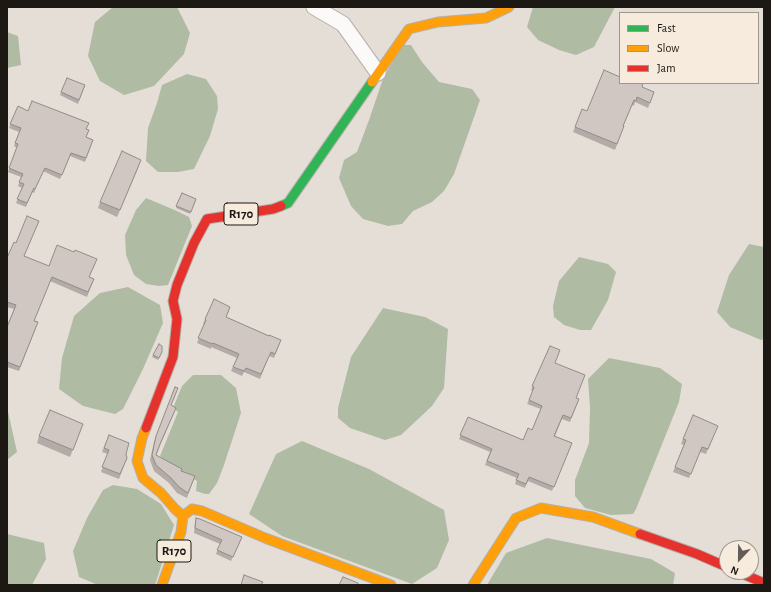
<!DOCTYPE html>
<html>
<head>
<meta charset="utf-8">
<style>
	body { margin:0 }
	#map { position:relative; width:771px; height:592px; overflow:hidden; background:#e4ded7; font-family:"Alegreya Sans",sans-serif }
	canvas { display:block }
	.frame { position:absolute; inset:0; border:8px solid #1c1813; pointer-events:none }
	.legend { position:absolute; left:619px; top:12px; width:140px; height:72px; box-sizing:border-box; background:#f7ebde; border:1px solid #9f978d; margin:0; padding:5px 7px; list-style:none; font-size:12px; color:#1c1813 }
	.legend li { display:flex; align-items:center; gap:8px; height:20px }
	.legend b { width:20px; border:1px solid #9f978d }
	.north { position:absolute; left:719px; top:540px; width:40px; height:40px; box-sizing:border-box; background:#f7ebde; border:1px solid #9f978d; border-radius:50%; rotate:202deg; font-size:11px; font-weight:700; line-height:16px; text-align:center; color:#1c1813 }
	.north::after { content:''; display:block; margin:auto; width:14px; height:18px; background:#625d58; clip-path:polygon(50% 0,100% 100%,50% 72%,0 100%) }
</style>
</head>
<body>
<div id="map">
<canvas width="771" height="592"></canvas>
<div class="frame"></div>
<ul class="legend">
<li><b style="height:5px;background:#30b455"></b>Fast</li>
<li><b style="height:5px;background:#ff9f0a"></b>Slow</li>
<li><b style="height:5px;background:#e5322d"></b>Jam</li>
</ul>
<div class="north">N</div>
</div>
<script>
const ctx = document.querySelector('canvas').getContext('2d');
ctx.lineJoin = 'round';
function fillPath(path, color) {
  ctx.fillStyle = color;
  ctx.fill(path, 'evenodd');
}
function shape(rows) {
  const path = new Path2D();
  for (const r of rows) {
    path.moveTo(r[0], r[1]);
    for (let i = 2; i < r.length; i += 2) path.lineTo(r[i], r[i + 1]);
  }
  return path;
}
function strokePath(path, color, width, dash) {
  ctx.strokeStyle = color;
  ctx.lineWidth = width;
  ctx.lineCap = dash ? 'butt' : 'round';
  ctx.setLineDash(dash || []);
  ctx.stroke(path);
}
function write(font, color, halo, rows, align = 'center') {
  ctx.font = font + ' "Alegreya Sans",sans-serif';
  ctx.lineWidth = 4;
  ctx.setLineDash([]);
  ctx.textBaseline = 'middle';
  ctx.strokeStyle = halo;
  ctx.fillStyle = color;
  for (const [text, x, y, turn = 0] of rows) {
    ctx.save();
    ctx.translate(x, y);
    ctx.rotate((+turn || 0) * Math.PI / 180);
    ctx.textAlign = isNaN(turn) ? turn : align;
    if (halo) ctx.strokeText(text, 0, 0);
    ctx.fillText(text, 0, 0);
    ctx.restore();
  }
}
fillPath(shape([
	[113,7,177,7,190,33,184,54,154,86,124,95,100,81,88,56,95,22],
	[533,7,615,7,594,47,576,55,559,50,538,40,527,27],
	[7,32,18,36,21,65,7,68],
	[403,45,411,45,422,62,439,82,472,89,480,100,454,174,444,191,432,202,413,211,402,224,388,226,363,219,351,206,339,178,344,160,357,152,369,120,384,76],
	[187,74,206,79,217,96,218,109,210,136,194,169,178,172,158,172,146,161,148,128,157,103,162,85],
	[146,198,177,211,189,217,192,226,168,285,159,286,146,284,134,275,126,255,125,235,136,210],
	[749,244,764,247,764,339,761,340,730,327,717,312,729,275],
	[579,257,608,264,616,272,608,300,591,330,580,330,564,325,554,317,553,306,559,281],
	[128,287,160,305,163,323,143,369,123,409,115,414,83,406,59,389,62,358,74,316,100,293],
	[383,308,425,317,448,329,444,388,432,406,401,435,385,440,350,428,338,418,338,408,351,357],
	[609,358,660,368,682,384,679,402,636,509,633,514,611,515,585,508,575,496,575,480,589,443,590,407,588,379],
	[193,375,221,375,236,388,241,413,224,465,217,483,209,494,205,494,196,491,197,481,164,461,160,456,178,412,173,408,182,386],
	[7,407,17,452,7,460],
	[302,441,369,469,444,510,449,540,437,568,412,584,282,536,249,514,276,454],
	[113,485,137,489,161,504,174,525,155,585,98,585,79,577,73,551,87,518,103,490],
	[7,534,44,543,46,559,32,585,7,585],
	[547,538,651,559,675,573,673,585,487,585,506,553]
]), '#b0bba4');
const street = shape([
	[314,7,343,24,378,73]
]);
const fast = shape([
	[281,206,288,203,372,82]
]);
const slow = shape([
	[372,82,409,29,438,22,486,18,509,7],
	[146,428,142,438,137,461,143,478,161,493,175,509,183,516,181,532,162,585],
	[183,516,192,509,202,511,265,538,391,585],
	[473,585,516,518,541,508,593,517,640,534]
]);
const jam = shape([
	[146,428,173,357,177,319,173,301,177,285,194,243,207,219,273,209,281,206],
	[640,534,697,554,727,567],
	[738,572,764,583]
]);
strokePath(street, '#b5b0ab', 17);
strokePath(fast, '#b5b0ab', 11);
strokePath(slow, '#b5b0ab', 11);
strokePath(jam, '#b5b0ab', 11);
strokePath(street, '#fbfaf9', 15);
strokePath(fast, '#30b455', 9);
strokePath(slow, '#ff9f0a', 9);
strokePath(jam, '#e5322d', 9);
fillPath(shape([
	[85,85,78,104,60,95,61,92],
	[642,87,654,92,648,108,635,102,634,106,632,105,623,126,624,126,615,150,573,132,575,127,587,111],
	[18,106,28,111,87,129,86,137,93,140,85,162,70,156,60,179,43,171,34,193,32,192,26,207,16,203,22,188,18,186,21,177,8,172,17,148,14,146,19,132,9,128],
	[139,166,117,217,98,208,100,202],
	[182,193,196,199,190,214,176,208],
	[24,256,49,266,94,279,87,297,50,281,34,321,38,322,19,371,7,367,7,327,14,309,7,307,7,258],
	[229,311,226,317,269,336,281,340,274,358,269,356,260,379,244,372,242,376,231,371,237,358,211,347,211,349,197,343,205,324,203,324,205,319],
	[550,346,555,363,576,398,579,399,570,422,562,419,555,436,572,443,552,491,528,481,525,488,515,484,517,478,485,465,490,452,459,439,468,417,523,440,532,430,541,409,527,404,533,391,531,390],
	[162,352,158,360,152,357,153,355],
	[175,387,178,388,171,405,174,413,156,455,181,471,195,476,187,498,177,493,169,483,154,471,150,460,154,442],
	[83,424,70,457,37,443,39,436],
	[716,430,706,454,700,452,689,478,673,472,684,445,681,444,683,439],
	[109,435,126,454,127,458,119,479,101,472,108,454,102,452],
	[196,518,242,537,231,561,216,554,220,544,194,533,195,523]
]), '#b3aba7');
const building = shape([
	[604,70,620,77,620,83,643,83,642,87,654,92,650,103,637,97,636,101,634,100,623,126,624,126,617,144,575,127,582,109,587,111,604,70],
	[67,78,85,85,79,100,61,92,67,78],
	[32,101,89,123,86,129,89,130,86,137,93,140,86,158,71,153,62,175,45,168,35,189,34,188,27,203,17,199,24,184,19,182,23,174,9,168,18,144,15,143,21,128,10,124,18,106,28,111,32,101],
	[122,151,141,160,120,210,100,202,122,151],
	[182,193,196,199,191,212,176,206,182,193],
	[27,216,39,221,24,256,49,266,57,245,74,252,75,250,97,259,89,277,94,279,88,292,52,277,34,321,38,322,20,367,7,362,7,327,16,305,7,302,7,258,14,242,16,243,27,216],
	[214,299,230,307,226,317,269,336,269,335,281,340,275,354,271,352,261,374,246,368,244,371,233,367,239,354,213,343,212,344,198,338,206,320,205,319,214,299],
	[159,344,162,346,162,352,159,358,153,355,159,344],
	[550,346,560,350,555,363,585,375,576,398,579,399,571,418,563,415,554,436,572,443,554,487,529,477,526,484,516,480,519,474,487,461,492,449,460,435,468,417,523,440,528,428,532,430,542,406,529,400,534,387,532,386,550,346],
	[175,387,178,388,171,405,176,408,160,444,156,455,182,469,181,471,195,476,188,493,179,487,171,478,156,465,152,455,156,436,175,387],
	[50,410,83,424,73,450,39,436,50,410],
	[693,415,718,426,708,449,702,447,691,474,675,467,686,440,683,439,693,415],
	[109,435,129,443,126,454,127,458,120,474,102,467,109,450,104,448,109,435],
	[196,518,200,519,242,537,233,557,217,550,222,540,195,528,196,518],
	[244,575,263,582,261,585,241,585,244,575],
	[343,577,358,583,358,585,339,585,343,577]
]);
fillPath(building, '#d0c7c2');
strokePath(building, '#928b88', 1);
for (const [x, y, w] of [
	[241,214,34],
	[174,551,34]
]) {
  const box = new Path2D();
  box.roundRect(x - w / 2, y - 11, w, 22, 3);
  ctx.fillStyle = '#f7ebde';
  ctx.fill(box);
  strokePath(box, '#1c1813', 1);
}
write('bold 13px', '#1c1813', null, [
	["R170",241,214],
	["R170",174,551]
]);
</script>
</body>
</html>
